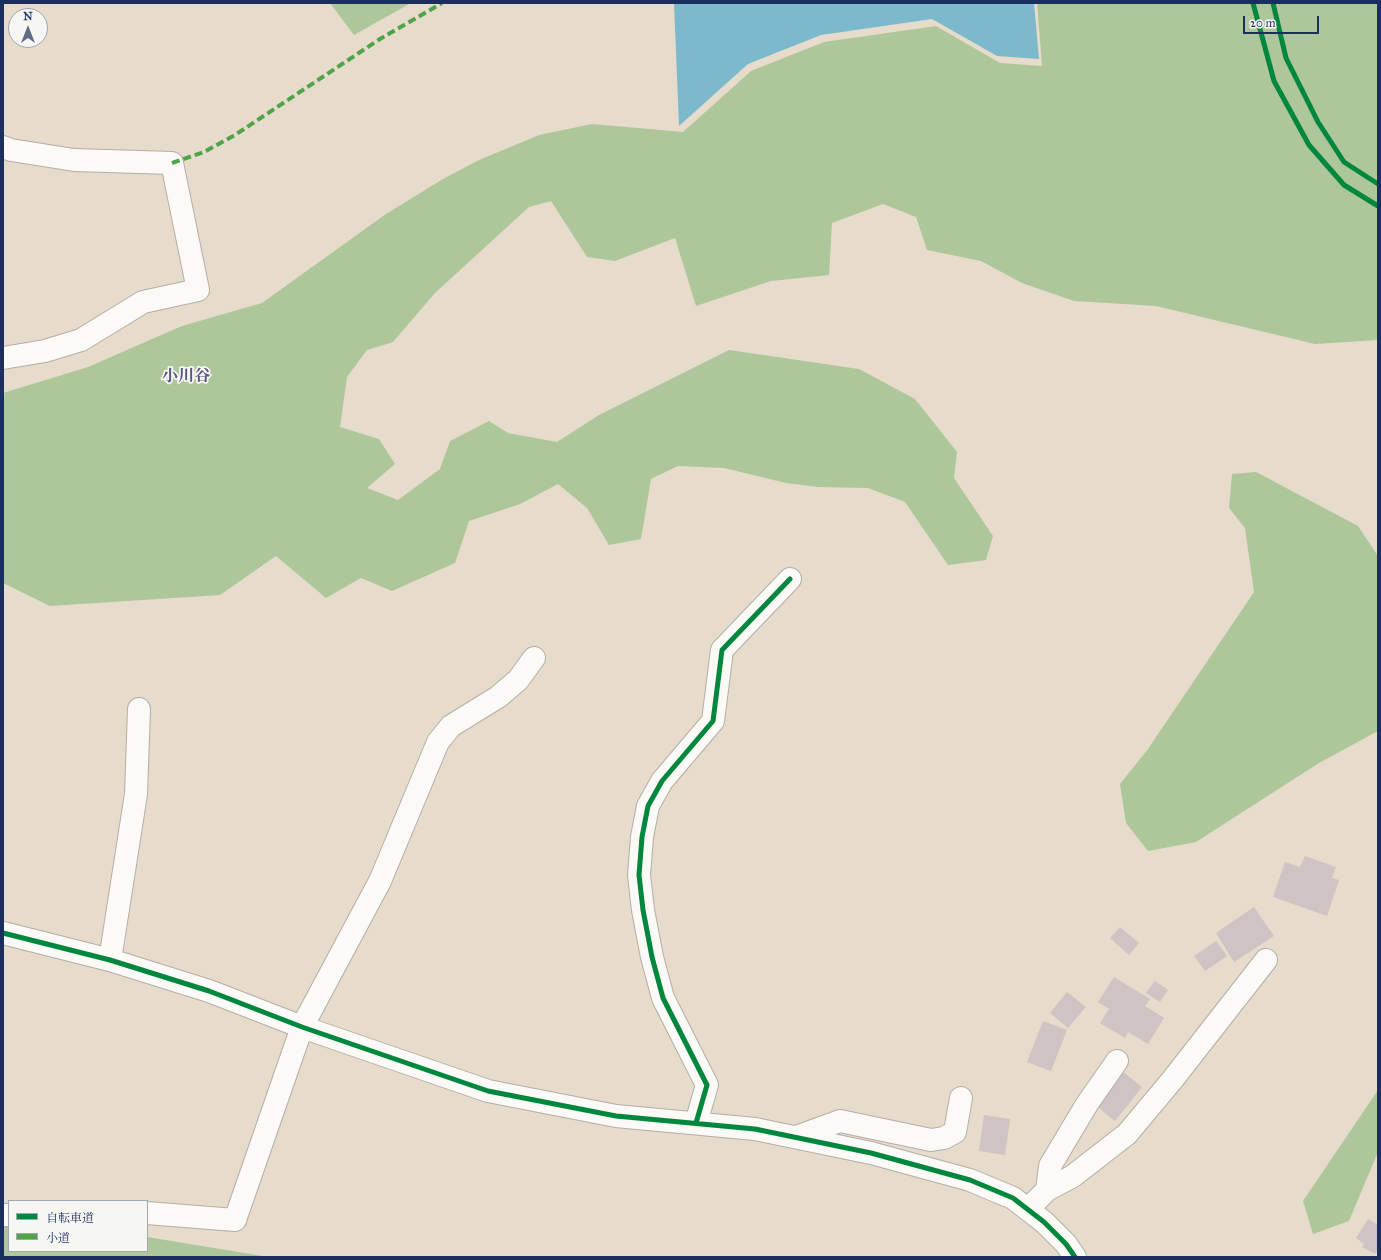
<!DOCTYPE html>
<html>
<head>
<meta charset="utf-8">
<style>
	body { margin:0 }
	#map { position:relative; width:1381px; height:1260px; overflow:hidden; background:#e7dbcb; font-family:"IM FELL Great Primer","Noto Serif JP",serif }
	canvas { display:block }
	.frame { position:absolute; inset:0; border:4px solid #1b2f5e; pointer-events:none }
	.legend { position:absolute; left:8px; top:1200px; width:140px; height:52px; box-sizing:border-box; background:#f6f6f2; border:1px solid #9ea6b7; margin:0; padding:5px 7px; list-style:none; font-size:12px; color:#1b2f5e }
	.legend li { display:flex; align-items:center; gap:8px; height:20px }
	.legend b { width:20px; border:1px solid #9ea6b7 }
	.north { position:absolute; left:8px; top:8px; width:40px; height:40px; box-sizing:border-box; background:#f6f6f2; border:1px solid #9ea6b7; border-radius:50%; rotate:0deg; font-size:11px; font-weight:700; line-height:16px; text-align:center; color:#1b2f5e }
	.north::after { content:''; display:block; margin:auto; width:14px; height:18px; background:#626b84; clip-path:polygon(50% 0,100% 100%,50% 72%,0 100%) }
	.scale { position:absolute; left:1243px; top:16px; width:76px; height:18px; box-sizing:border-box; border:2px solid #1b2f5e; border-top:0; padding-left:5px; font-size:12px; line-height:14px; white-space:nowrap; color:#1b2f5e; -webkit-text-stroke:3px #f6f6f2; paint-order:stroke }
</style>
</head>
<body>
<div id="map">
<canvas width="1381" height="1260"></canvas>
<div class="frame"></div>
<ul class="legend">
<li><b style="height:5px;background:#00873e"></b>自転車道</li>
<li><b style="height:5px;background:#4fa44a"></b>小道</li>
</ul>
<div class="north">N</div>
<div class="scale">20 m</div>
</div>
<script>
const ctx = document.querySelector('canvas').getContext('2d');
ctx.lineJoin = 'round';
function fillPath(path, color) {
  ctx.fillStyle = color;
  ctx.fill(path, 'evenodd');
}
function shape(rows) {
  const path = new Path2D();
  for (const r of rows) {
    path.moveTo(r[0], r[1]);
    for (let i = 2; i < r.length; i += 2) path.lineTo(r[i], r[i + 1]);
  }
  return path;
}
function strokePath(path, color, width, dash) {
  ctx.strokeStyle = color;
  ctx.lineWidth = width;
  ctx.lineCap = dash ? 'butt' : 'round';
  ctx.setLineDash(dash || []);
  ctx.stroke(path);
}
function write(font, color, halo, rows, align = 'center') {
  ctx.font = font + ' "IM FELL Great Primer","Noto Serif JP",serif';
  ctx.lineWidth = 3.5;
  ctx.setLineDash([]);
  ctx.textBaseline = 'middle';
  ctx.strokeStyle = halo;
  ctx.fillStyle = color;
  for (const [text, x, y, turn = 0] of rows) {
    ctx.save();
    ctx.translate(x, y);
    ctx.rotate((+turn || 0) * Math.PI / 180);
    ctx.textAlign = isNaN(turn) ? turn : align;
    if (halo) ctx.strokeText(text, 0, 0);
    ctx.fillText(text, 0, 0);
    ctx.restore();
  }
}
fillPath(shape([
	[330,3,411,3,354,35],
	[1037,3,1378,3,1378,340,1315,344,1156,306,1074,301,1022,283,981,261,927,250,916,217,883,204,832,223,829,275,771,281,696,306,675,238,615,261,587,257,551,201,529,207,435,293,393,342,367,350,347,377,340,427,379,439,395,464,367,488,398,500,440,469,450,441,489,421,508,433,557,442,599,415,729,350,859,369,915,399,957,452,954,478,993,536,986,560,948,565,905,502,868,488,818,487,786,483,724,468,678,466,651,479,641,539,609,545,587,508,558,484,520,504,469,521,455,563,392,591,361,578,326,598,276,556,220,595,50,606,3,583,3,393,88,367,182,326,262,303,386,214,443,179,479,160,539,135,592,124,683,132,751,71,824,42,936,26,1000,63,1042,66],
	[1256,472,1358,526,1378,556,1378,731,1319,763,1196,842,1148,851,1126,823,1120,784,1148,749,1254,592,1245,528,1229,508,1232,474],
	[1378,1090,1378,1152,1349,1221,1313,1234,1303,1201],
	[9,1226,9,1251,147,1251,147,1237,269,1257,3,1257,3,1227]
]), '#adc79b');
fillPath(shape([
	[674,3,1034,3,1039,59,997,56,932,19,821,35,748,64,679,126]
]), '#7cb9cc');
fillPath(shape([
	[1305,856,1336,867,1332,878,1339,880,1327,916,1273,897,1285,862,1300,867],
	[1254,907,1274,936,1234,962,1216,933],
	[1120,927,1139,943,1129,955,1110,938],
	[1216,941,1227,956,1205,971,1194,956],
	[1114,977,1150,999,1145,1006,1164,1018,1148,1044,1128,1032,1125,1038,1100,1023,1109,1009,1098,1002],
	[1155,981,1168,990,1160,1002,1146,993],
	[1067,992,1086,1007,1068,1028,1050,1013],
	[1043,1021,1067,1030,1051,1071,1027,1062],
	[1122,1071,1142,1087,1115,1121,1095,1105],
	[984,1115,1010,1119,1005,1155,979,1151],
	[1368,1219,1378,1225,1378,1249,1375,1254,1362,1247,1364,1244,1356,1238]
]), '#cfc3c3');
const minor = shape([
	[3,147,11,150,74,160,172,163,198,290,143,302,81,340,45,351,3,358],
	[3,933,110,960,209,991,302,1027,488,1091,616,1116,755,1129,871,1153,970,1180,1013,1198,1044,1222,1066,1244,1075,1257],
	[110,960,136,794,139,709],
	[696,1123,707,1085,663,998,652,957,643,910,639,875,642,837,648,806,662,781,713,721,722,650,790,579],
	[796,1137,840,1121,931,1140,944,1138,955,1132,961,1098],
	[1047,1190,1050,1166,1087,1104,1117,1061],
	[1028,1209,1047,1190,1073,1176,1127,1134,1173,1079,1266,960],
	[147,1213,235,1220,302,1027,380,881,438,742,451,726,498,697,518,680,534,658],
	[3,1215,9,1215]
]);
strokePath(minor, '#b3aea8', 24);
strokePath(minor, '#fbfaf7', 22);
strokePath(shape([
	[172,163,204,152,235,135,380,39,442,3]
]), '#4fa44a', 4, [8, 4]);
strokePath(shape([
	[1253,3,1274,81,1309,145,1344,185,1378,206],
	[1273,3,1286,58,1318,122,1344,162,1378,184],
	[3,933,110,960,209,991,302,1027,488,1091,616,1116,755,1129,871,1153,970,1180,1013,1198,1044,1222,1066,1244,1075,1257],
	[696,1123,707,1085,663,998,652,957,643,910,639,875,642,837,648,806,662,781,713,721,722,650,790,579]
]), '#00873e', 5);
write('bold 16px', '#565883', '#f6f6f2', [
	["小川谷",186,377]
]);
</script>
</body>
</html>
